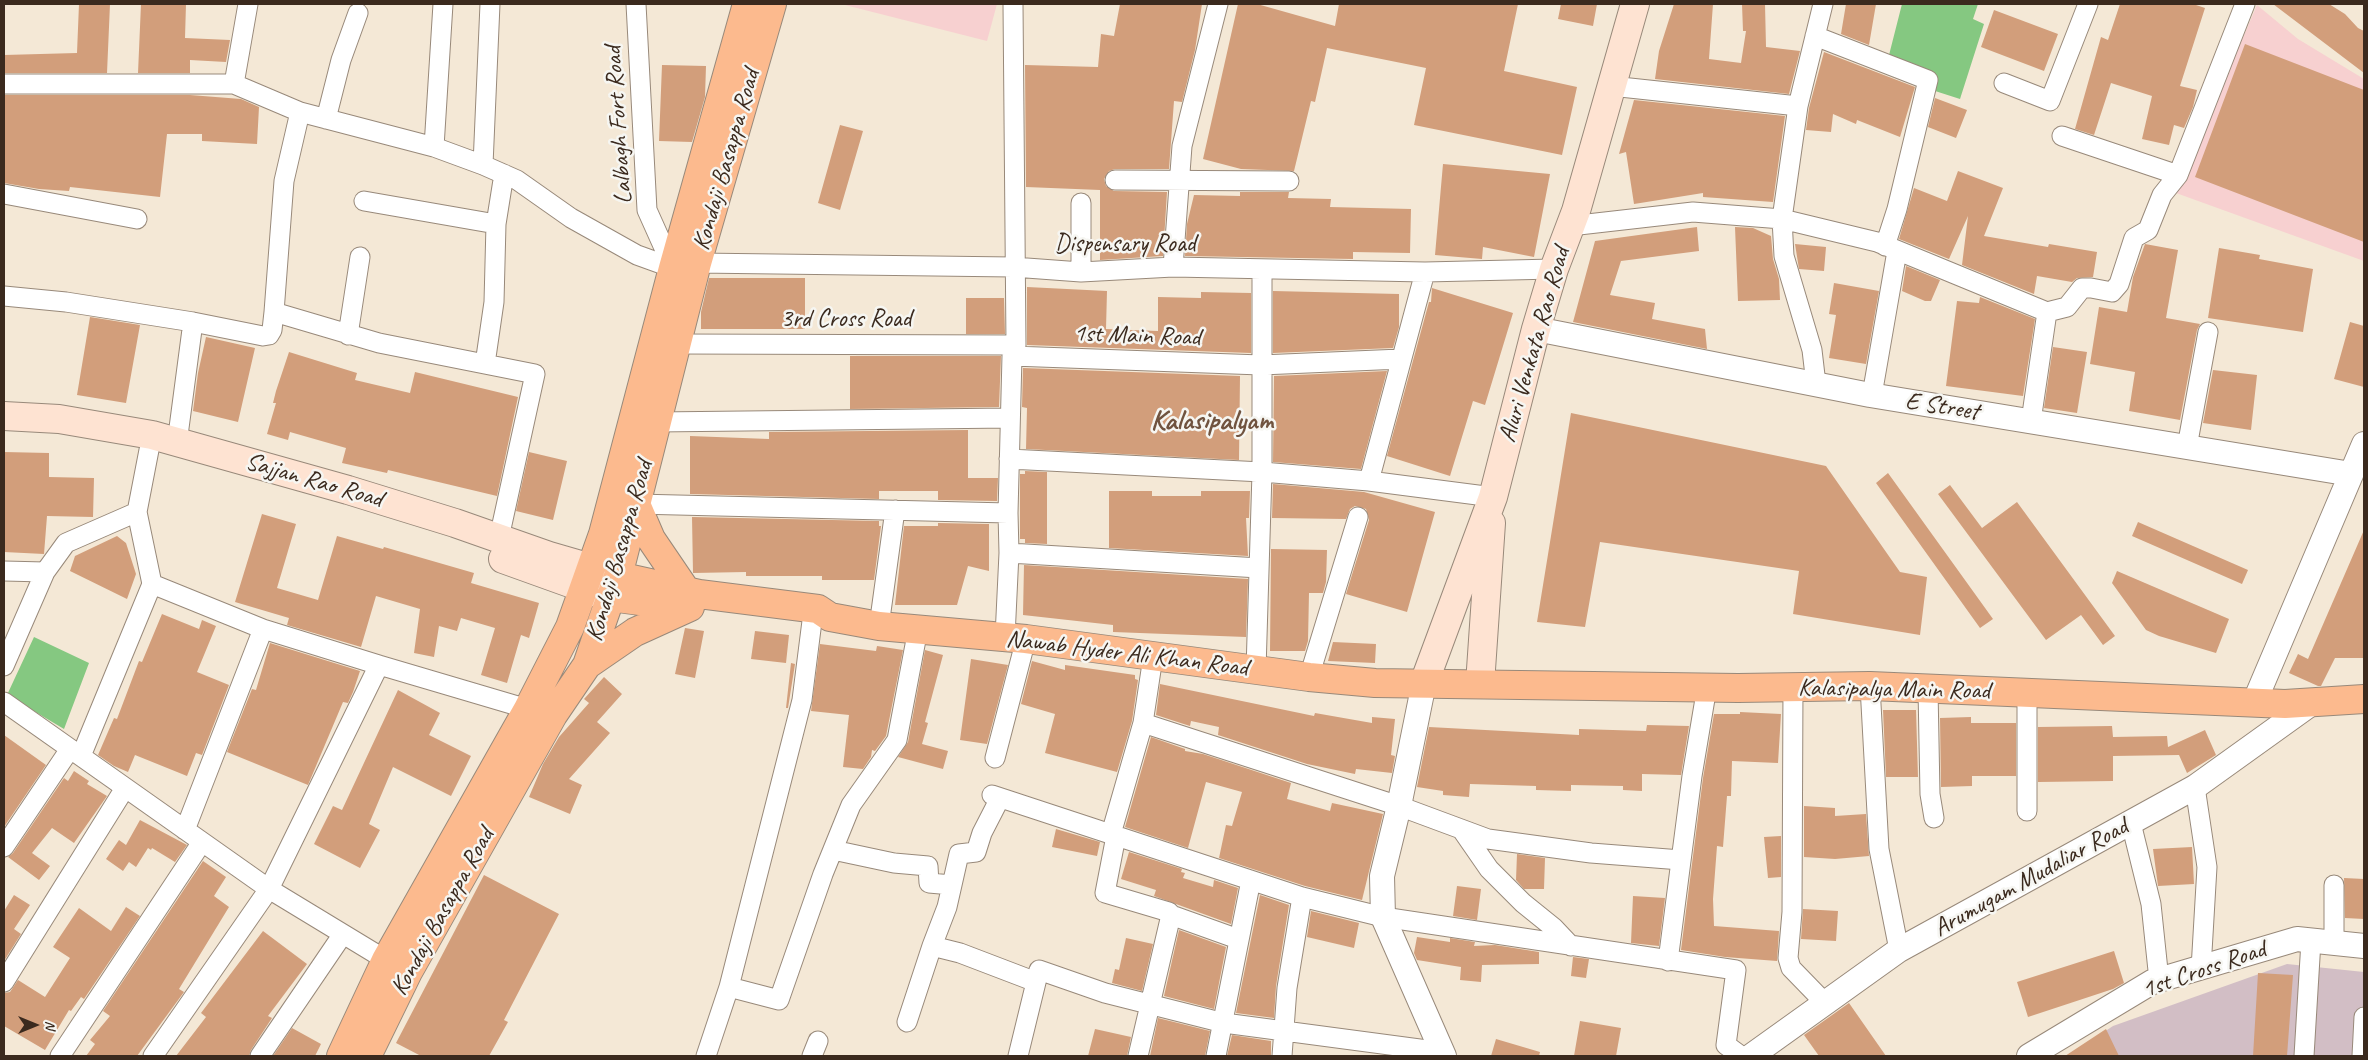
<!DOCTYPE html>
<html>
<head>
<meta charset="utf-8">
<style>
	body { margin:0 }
	#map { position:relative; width:2368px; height:1060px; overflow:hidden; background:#f4e8d6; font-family:Caveat,sans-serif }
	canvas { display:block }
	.frame { position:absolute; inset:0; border:5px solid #3b2a1e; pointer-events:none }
	.north { position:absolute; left:10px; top:1000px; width:50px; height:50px; -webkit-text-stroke:4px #f6f6f2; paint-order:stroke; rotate:90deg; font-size:14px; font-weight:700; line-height:20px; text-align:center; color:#3b2a1e }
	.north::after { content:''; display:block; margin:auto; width:18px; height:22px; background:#3b2a1e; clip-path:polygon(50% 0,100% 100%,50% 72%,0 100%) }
</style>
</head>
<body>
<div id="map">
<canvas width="2368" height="1060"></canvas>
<div class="frame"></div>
<div class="north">N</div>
</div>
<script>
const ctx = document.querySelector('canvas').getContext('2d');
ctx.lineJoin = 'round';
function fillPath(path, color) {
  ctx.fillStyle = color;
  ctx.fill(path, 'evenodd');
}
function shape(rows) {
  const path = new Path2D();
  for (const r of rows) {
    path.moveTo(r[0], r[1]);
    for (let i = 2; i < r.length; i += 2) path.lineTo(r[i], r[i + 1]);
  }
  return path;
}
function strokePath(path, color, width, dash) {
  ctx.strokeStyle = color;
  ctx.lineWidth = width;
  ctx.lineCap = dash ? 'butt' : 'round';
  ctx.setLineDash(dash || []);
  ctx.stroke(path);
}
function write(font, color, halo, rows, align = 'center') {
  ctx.font = font + ' Caveat,sans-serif';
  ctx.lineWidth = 5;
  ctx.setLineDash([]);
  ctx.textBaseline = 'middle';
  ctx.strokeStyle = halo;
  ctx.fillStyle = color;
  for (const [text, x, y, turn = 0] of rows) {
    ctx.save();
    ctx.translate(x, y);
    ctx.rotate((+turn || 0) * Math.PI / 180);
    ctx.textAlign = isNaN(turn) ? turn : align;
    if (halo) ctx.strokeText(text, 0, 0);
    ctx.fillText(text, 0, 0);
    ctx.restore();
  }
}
fillPath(shape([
	[841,4,997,4,987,41],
	[2257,5,2298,39,2364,79,2364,261,2176,193]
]), '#f7d0d0');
fillPath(shape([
	[2287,964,2364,972,2364,1056,2068,1056,2113,1026]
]), '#d2bec5');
fillPath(shape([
	[1902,4,1978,4,1973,19,1984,24,1960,99,1932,90,1888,59],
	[34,637,89,663,64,729,7,695]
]), '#85c881');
fillPath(shape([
	[79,4,110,4,107,73,4,73,4,55,77,53],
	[141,4,186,4,185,38,230,40,226,62,190,60,190,73,138,73],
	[1120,4,1202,4,1195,50,1182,102,1174,101,1169,169,1115,169,1109,171,1104,179,1106,186,1114,191,1167,192,1163,256,1100,260,1100,190,1026,187,1025,65,1098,67,1101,34,1114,36],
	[1238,4,1257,4,1335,26,1339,4,1518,4,1504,71,1577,87,1562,155,1414,125,1426,68,1327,48,1315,102,1311,101,1294,171,1241,169,1203,159],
	[1561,4,1597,4,1593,26,1558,19],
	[1674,4,1713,4,1709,59,1741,63,1746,31,1743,31,1742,4,1765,4,1766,47,1800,51,1789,94,1655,79,1659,51],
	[1846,4,1876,4,1869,45,1841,34],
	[2120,4,2193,4,2205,8,2180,86,2197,90,2193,107,2184,128,2174,125,2169,145,2142,139,2152,96,2111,83,2094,135,2075,129,2101,37,2108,40],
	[2273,4,2329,4,2345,14,2358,28,2364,31,2364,73],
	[1994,10,2058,34,2044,71,1981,47],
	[2245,44,2364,90,2364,242,2195,177],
	[1824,52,1915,87,1900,137,1857,120,1856,124,1833,114,1831,132,1806,130,1809,108],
	[662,65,706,66,705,97,692,142,659,141],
	[4,95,190,95,241,99,259,107,257,144,202,141,202,134,167,134,160,197,70,187,69,191,39,189,4,183],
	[1935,98,1967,110,1956,138,1928,127],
	[1634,100,1785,116,1773,202,1703,197,1703,193,1634,204,1626,152,1619,154],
	[840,125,863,131,840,210,818,203],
	[1443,164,1550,174,1534,257,1483,247,1482,259,1435,255],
	[1958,171,2003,188,1984,236,2048,247,2049,244,2097,252,2093,277,2077,278,2072,282,2037,276,2034,294,1962,265,1968,216,1949,259,1899,239,1914,188,1947,201],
	[1240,192,1289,192,1288,198,1331,199,1330,207,1411,209,1410,253,1353,252,1353,259,1185,256,1187,224,1194,195,1240,196],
	[1697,227,1699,251,1621,261,1610,295,1655,303,1652,319,1705,329,1707,349,1573,322,1595,241],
	[1735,227,1753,228,1771,236,1773,259,1779,279,1780,300,1738,301],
	[1795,244,1826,247,1824,271,1799,269],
	[2145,244,2178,250,2166,318,2200,324,2197,330,2180,420,2129,411,2135,372,2090,364,2099,307,2127,312,2133,277],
	[2219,248,2260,255,2259,259,2313,269,2303,332,2208,318],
	[1906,266,1940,280,1931,301,1925,301,1902,291],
	[709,278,805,278,805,329,701,329,701,312],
	[1834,283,1879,291,1866,364,1829,358,1836,315,1829,314],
	[1027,287,1107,291,1106,329,1158,331,1158,297,1201,298,1201,292,1251,293,1251,353,1027,345],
	[1432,288,1513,313,1485,405,1473,401,1450,476,1387,456,1429,302,1431,302],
	[1273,291,1399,294,1399,327,1393,348,1273,353],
	[1980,297,2035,319,2023,396,1946,386,1957,301,1979,303],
	[966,298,1004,298,1005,334,966,334],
	[90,317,140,325,126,403,77,395],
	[2350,322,2364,326,2364,387,2334,379],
	[206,337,255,348,238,422,193,411,198,373],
	[2053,347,2087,352,2077,413,2044,408],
	[289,352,357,373,355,380,410,393,415,372,518,397,497,496,388,470,387,473,342,463,346,448,290,432,288,440,267,434,276,403,273,403,276,391],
	[850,356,1001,356,999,407,850,409],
	[1023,368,1240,376,1239,460,1026,449,1027,408,1022,407],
	[2213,370,2257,375,2251,430,2203,423],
	[1387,371,1361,469,1273,462,1274,376],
	[1571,413,1826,466,1900,572,1927,577,1920,635,1793,614,1799,571,1600,542,1585,627,1537,622],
	[968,430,968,478,998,478,997,501,938,500,938,491,879,491,879,499,690,494,690,436,769,439,769,432],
	[4,452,49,453,49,477,94,478,93,517,47,516,44,554,4,552],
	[529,452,567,461,553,520,516,511],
	[1025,471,1047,472,1047,544,1025,543,1025,539,1020,539,1020,474,1025,474],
	[1888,473,1993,619,1980,628,1876,483],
	[1273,484,1364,492,1435,512,1407,612,1346,594,1369,520,1366,509,1355,506,1350,509,1346,519,1272,518],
	[1950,485,1982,528,2017,502,2115,636,2103,645,2081,615,2046,640,1938,494],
	[1109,491,1152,491,1152,496,1201,496,1201,491,1250,491,1249,518,1246,518,1248,556,1109,548],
	[262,514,296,524,277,588,318,600,337,536,383,549,384,547,474,573,471,583,539,603,529,638,521,635,507,683,481,675,495,628,461,618,457,631,439,626,434,657,414,653,420,609,376,596,361,647,287,625,289,618,235,602],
	[692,517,879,521,879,526,881,526,874,580,822,580,822,576,746,576,746,572,693,573],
	[2138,522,2248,570,2242,584,2132,536],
	[938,523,989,524,989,571,968,566,957,605,895,605,904,526,938,526],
	[2364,530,2364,658,2335,658,2321,686,2318,686,2289,673,2298,654,2308,659],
	[117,536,126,543,136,574,127,599,70,571,75,556],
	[1271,549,1327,550,1326,582,1323,593,1309,593,1308,641,1305,651,1270,651],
	[1024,565,1248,579,1246,637,1113,632,1113,625,1023,615],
	[2117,571,2229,619,2216,653,2159,636,2146,630,2112,583],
	[162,614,199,629,202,620,216,626,197,672,229,685,202,755,196,753,187,776,135,755,128,772,114,766,98,755,114,718,117,719,139,661,142,662],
	[685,628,704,631,695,678,675,674],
	[755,631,789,635,786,663,751,659],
	[1333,642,1376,644,1375,663,1328,661],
	[270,643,360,671,353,692,348,703,343,702,308,785,227,752,252,689,256,690],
	[820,644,876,651,877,646,903,650,886,736,875,751,872,750,871,757,863,769,843,767,849,715,811,711],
	[925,650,943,655,925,722,928,723,922,744,948,751,943,769,898,757,908,742],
	[971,659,1008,665,987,744,960,740],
	[1032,661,1065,670,1065,665,1135,675,1135,679,1138,680,1132,721,1117,772,1045,753,1055,714,1021,704],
	[791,663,795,664,788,708,786,708],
	[604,677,622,694,597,722,610,733,569,779,582,785,570,814,529,797,543,764,559,737,589,703,584,699],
	[1160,684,1314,716,1315,713,1372,723,1372,717,1395,719,1391,755,1395,756,1392,773,1356,769,1355,774,1307,764,1218,735,1219,727,1191,721,1190,726,1156,715],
	[398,690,440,713,429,735,471,756,451,796,393,767,369,824,380,830,360,868,314,844,333,806,342,810],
	[1883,710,1916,710,1918,777,1886,777],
	[1740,712,1781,714,1778,763,1732,761,1731,796,1727,796,1723,847,1717,846,1713,899,1714,926,1779,931,1777,961,1725,957,1681,950,1703,778,1714,714,1740,714],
	[1971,717,1971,723,2016,723,2016,776,1972,776,1972,786,1941,787,1940,718],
	[1647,725,1689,726,1681,775,1642,774,1642,791,1623,790,1623,786,1571,785,1571,791,1536,790,1536,786,1470,784,1469,797,1443,795,1443,791,1417,787,1429,727,1579,735,1579,729,1646,731],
	[2112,726,2113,737,2167,736,2168,747,2205,730,2216,755,2187,773,2179,755,2113,756,2113,781,2038,782,2038,727],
	[4,735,46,765,4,827],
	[1151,737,1185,749,1185,751,1203,754,1291,783,1287,799,1330,811,1332,803,1383,814,1362,900,1305,886,1219,858,1226,825,1232,826,1242,792,1206,782,1188,848,1125,827],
	[74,771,89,781,87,784,107,796,74,843,52,828,32,853,50,866,39,880,8,857,13,853,64,778,68,781],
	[1804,806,1835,808,1835,816,1866,814,1869,856,1835,859,1804,857],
	[140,820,187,845,175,862,152,848,151,850,148,848,136,867,129,862,123,871,106,859,119,840,126,845],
	[1056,829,1100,842,1097,856,1052,847],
	[1781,836,1781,877,1768,878,1764,837],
	[2192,847,2194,884,2158,886,2153,849],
	[1129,852,1182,869,1181,872,1185,873,1183,878,1213,887,1214,880,1238,888,1231,924,1154,896,1156,890,1121,879],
	[1517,854,1545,858,1544,889,1524,889,1516,880],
	[203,861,226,877,214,896,229,907,179,989,184,992,137,1056,86,1056,95,1044,90,1040,110,1016,103,1011],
	[484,875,559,914,504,1020,508,1022,489,1056,421,1056,396,1043],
	[2344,878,2364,879,2364,919,2345,918],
	[1457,886,1481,889,1477,920,1453,916],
	[14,895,30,905,14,929,21,934,4,961,4,911],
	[1260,895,1289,905,1276,986,1274,1018,1236,1013],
	[1633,896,1665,898,1659,946,1631,943],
	[126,907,140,916,84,999,81,997,71,1011,69,1010,45,1050,4,1026,4,993,10,992,18,980,45,997,70,958,53,947,79,908,111,931],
	[1803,909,1838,911,1836,941,1801,939],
	[1311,911,1359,923,1354,948,1307,937],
	[1179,930,1226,947,1214,1009,1164,996],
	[263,931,307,964,268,1016,272,1018,251,1050,249,1056,176,1056,206,1017,201,1013],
	[1417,937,1450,942,1450,938,1475,942,1474,946,1495,945,1539,952,1539,964,1482,965,1481,982,1460,980,1461,967,1417,960,1414,953],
	[1126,938,1153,944,1142,991,1112,983,1115,969,1119,970],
	[2114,951,2124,983,2113,989,2028,1017,2017,982],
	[1573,957,1589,959,1586,978,1571,976],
	[2258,973,2293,975,2287,1056,2253,1056],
	[1849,1003,1886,1056,1819,1056,1804,1035],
	[1158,1018,1210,1031,1205,1056,1150,1056],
	[1580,1021,1621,1028,1616,1056,1574,1056],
	[292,1028,321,1044,315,1056,273,1056],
	[1095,1029,1131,1037,1127,1056,1088,1056],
	[2106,1029,2119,1056,2065,1056],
	[1232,1035,1271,1041,1271,1056,1227,1056],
	[1496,1039,1540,1052,1539,1056,1491,1056]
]), '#d29e7b');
const minor = shape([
	[636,4,647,210,673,268],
	[1815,36,1928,80,1897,209,1885,246],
	[2004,83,2050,101,2088,4],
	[4,84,234,84,248,4],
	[234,84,300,112,434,147,483,165,517,180,571,218,637,255,673,268,697,263,1013,267,1081,272,1173,267,1425,272,1554,269],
	[1611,86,1798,106],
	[326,119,341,60,358,13],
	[2062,136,2178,175],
	[434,147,443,4],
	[483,165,490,4],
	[1115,180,1289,181],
	[4,194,137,219],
	[364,201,496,224],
	[1081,203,1081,272],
	[1570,226,1693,212,1782,219,1798,106,1823,4],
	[1173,267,1182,146,1218,4],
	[4,296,66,302,193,322,263,336,269,335,272,330,274,312,284,181,300,112],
	[274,312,379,343,535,374,499,538],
	[2047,312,2067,307,2082,288,2091,288,2112,292,2119,284,2134,238,2148,230,2162,195,2178,175,2245,4],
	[348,335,360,257],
	[677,344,1016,345],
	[1012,356,1261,365,1401,359],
	[485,364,494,302,496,224,504,174],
	[1816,384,1812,350,1784,256,1782,219,1877,242,2047,312,2031,421],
	[1872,395,1897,251],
	[656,422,1010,418],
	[177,443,193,322],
	[2187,447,2208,332],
	[1009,459,1262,472,1369,481,1493,497],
	[1369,481,1425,272],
	[636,504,1008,513],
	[1009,553,1259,568],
	[4,571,45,572],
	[152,584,263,629,379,665,269,889,153,1056],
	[879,626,895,510],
	[1005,637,1009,553,1008,513,1012,356,1016,345,1013,4],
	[379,665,528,709],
	[4,666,45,572,66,543,137,512],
	[1256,670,1262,472,1262,270],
	[1309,677,1358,517],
	[1870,686,1879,849,1899,950],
	[1793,687,1792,912,1788,958,1791,968,1825,1003],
	[1928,689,1930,794,1934,818],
	[2027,693,2027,811],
	[4,702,269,889,386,960],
	[1143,723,1399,806,1488,839,1591,853,1681,860],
	[81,756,152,584,137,512,149,450],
	[995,758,1026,639],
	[2195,787,2207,867,2201,969],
	[992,795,1302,897,1383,917,1736,970,1726,1045,1741,1056],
	[1000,798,982,833,976,852,959,854,947,907,932,946,960,953,1036,982],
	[2131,823,2151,904,2159,980],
	[185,830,263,629],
	[1462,830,1489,869,1523,903,1554,928,1571,946],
	[1111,834,1143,723,1153,657],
	[1116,836,1105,893,1169,912,1171,915,1138,1056],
	[4,847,70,749],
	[833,850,894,863,928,866,929,883,952,885],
	[2334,885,2334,943],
	[1171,915,1238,939],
	[1668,961,1692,776,1707,687],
	[4,982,125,788],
	[729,987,779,1000,823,874,851,805,897,740,918,629],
	[907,1022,932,946],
	[60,1056,202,842],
	[260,1056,343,934],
	[706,1056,729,987,802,700,812,621],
	[812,1056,818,1041],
	[1018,1056,1039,970,1105,993,1224,1023,1442,1052],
	[1216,1056,1251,880],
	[1282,1056,1287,988,1302,897],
	[2304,1056,2311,941],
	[2362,1056,2364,1017]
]);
const tertiary = shape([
	[1536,329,1870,395,2351,474],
	[1424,683,1399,806,1382,876,1383,917,1444,1056],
	[2254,703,2364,444],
	[1751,1056,1899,950,2195,787,2312,703],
	[2029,1056,2152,982,2297,939,2364,946]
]);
const secondary = shape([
	[4,416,59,419,152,435,348,490,455,523,549,556,618,576],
	[503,559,606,596],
	[1424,683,1493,497,1536,329,1554,269,1576,211,1635,4],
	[1480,684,1491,523]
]);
const primary = shape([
	[636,504,651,539,687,592],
	[618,576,699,594,818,609,830,617,879,626,1026,639,1309,677,1375,683,1738,688,1870,686,2285,704,2364,699],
	[610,597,678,606],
	[587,665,635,632,690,607],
	[341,1056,386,960,528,709,570,627,603,534,673,268,747,4],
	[367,1056,408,972,553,715,587,665,618,576,697,263,772,4]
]);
strokePath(minor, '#98897a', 21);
strokePath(tertiary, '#98897a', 26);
strokePath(secondary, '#98897a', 30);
strokePath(primary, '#98897a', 30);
strokePath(minor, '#fff', 19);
strokePath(tertiary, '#fff', 24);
strokePath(secondary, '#fee3d2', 28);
strokePath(primary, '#fcba8e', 28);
write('25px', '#3b2a1e', '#f6f6f2', [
	["Lalbagh Fort Road",619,125,-94],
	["Kondaji Basappa Road",727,160,-74],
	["Dispensary Road",1125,244],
	["3rd Cross Road",846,319],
	["1st Main Road",1137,336,2],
	["Aluri Venkata Rao Road",1535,345,-74],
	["E Street",1942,407,9],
	["Sajjan Rao Road",314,481,16],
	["Kondaji Basappa Road",620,551,-74],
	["Nawab Hyder Ali Khan Road",1127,654,7],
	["Kalasipalya Main Road",1894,690,1],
	["Arumugam Mudaliar Road",2031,878,-29],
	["Kondaji Basappa Road",443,912,-61],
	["1st Cross Road",2204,970,-19]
]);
write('bold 28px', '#70533f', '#f6f6f2', [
	["Kalasipalyam",1212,422]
]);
</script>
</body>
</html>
